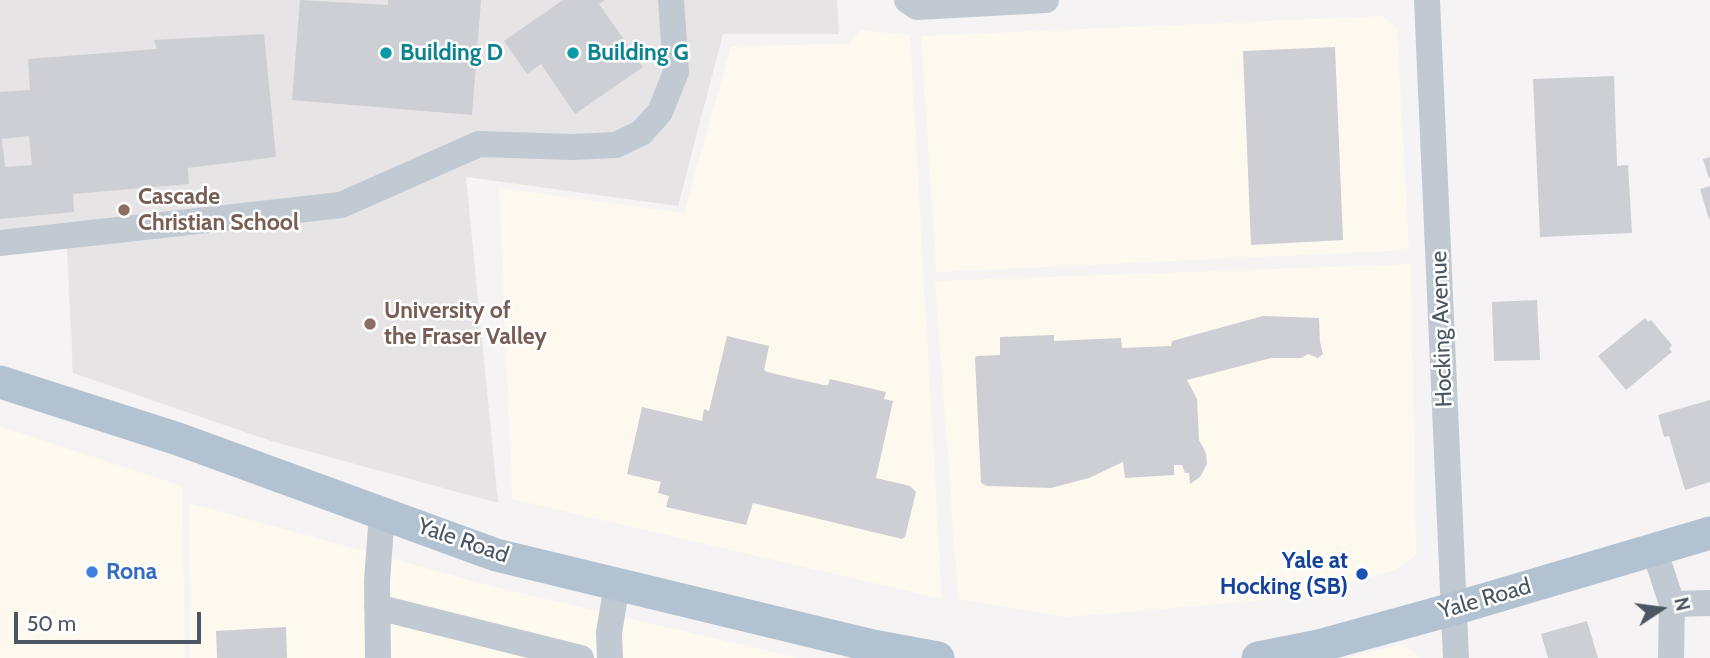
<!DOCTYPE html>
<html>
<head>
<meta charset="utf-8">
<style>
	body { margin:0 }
	#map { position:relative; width:1710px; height:658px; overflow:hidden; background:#f5f3f3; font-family:Cabin,sans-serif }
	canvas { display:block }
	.north { position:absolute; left:1626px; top:574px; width:70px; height:70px; -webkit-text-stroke:5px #fff; paint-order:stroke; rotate:77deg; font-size:19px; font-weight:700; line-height:28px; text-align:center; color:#4a5661 }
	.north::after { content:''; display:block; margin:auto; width:24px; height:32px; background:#4a5661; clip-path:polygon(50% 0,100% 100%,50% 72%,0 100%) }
	.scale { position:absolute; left:14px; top:612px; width:187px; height:32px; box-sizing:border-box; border:4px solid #4a5661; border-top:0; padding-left:9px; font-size:21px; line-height:24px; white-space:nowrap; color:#4a5661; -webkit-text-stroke:5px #fff; paint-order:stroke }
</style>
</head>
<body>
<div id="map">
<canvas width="1710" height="658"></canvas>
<div class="north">N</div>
<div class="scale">50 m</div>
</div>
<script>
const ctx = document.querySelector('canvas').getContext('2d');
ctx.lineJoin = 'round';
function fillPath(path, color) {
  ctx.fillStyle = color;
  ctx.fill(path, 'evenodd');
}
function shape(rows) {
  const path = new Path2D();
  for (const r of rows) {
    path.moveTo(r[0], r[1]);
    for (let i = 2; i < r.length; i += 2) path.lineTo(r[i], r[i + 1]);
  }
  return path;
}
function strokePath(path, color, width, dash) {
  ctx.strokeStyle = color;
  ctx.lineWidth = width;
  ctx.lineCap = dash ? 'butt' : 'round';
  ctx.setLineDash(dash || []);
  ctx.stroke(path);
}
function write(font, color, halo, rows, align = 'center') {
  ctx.font = font + ' Cabin,sans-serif';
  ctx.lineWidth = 5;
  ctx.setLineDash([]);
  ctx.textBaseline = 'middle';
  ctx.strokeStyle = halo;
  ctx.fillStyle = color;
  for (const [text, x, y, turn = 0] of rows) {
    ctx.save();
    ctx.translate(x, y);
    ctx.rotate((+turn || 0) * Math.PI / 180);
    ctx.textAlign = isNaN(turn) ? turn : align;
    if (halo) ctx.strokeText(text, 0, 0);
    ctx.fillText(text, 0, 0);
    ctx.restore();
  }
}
fillPath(shape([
	[1382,16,1397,28,1409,250,936,272,921,36],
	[860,30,910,35,942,599,512,499,499,188,684,213,731,46,849,44],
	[1411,264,1416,555,1395,570,1277,599,1068,617,958,599,935,281],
	[0,426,182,486,185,658,0,658],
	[189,503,499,588,799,658,190,658],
	[1400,645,1415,652,1421,658,1345,658]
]), '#fdf9ef');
fillPath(shape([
	[0,0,837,0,839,34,723,34,678,206,466,177,498,503,271,441,73,373,66,229,0,234]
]), '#e6e4e5');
fillPath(shape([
	[300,0,388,5,388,0,481,0,472,115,292,100],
	[563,0,605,0,599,4,643,67,575,114,541,64,527,74,504,41],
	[264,34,276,157,188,168,189,184,73,194,74,212,0,219,0,92,30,90,28,59,157,49,154,40],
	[29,136,32,165,5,167,2,139],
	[1335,47,1343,240,1251,245,1243,51],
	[1614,76,1617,166,1628,165,1632,233,1540,237,1533,79],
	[1710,157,1710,178,1709,178,1703,159],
	[1710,186,1710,219,1709,219,1700,189],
	[1537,300,1540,360,1494,361,1492,302],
	[1263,316,1319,318,1320,342,1323,354,1318,358,1308,354,1301,358,1271,358,1187,380,1197,399,1199,440,1206,453,1207,464,1200,477,1190,484,1189,473,1185,473,1182,465,1174,465,1174,475,1125,478,1123,462,1089,478,1051,488,987,486,981,483,975,358,977,356,1000,355,1000,337,1054,335,1054,341,1121,338,1122,348,1171,346,1172,341],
	[1645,318,1648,322,1651,320,1672,345,1669,348,1672,352,1626,390,1598,356],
	[727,336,769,346,764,370,767,372,823,385,828,385,830,379,886,392,884,399,893,401,876,478,910,486,916,492,905,537,902,539,753,503,746,525,666,507,669,496,658,493,661,482,627,474,642,407,702,421,704,409,709,411],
	[1710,400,1710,482,1685,490,1669,436,1664,437,1658,415],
	[1587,621,1598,658,1548,658,1541,634],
	[286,627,287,658,217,658,216,631]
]), '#cdcfd5');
strokePath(shape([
	[907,0,917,7,1046,0],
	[1427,0,1456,658],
	[0,243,341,205,479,144,572,147,616,145,641,133,660,112,676,72,671,0],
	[1654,549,1672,604,1671,658],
	[1672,604,1710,603],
	[377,607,581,658],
	[378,658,377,581,382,513],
	[610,658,609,633,617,584]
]), '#c1cad2', 26);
strokePath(shape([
	[0,382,178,439,496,555,873,646,938,658],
	[1258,658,1319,646,1453,609,1710,533]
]), '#b3c2d1', 33);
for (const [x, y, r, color] of [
	[386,53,7,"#0f9aa8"],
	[573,53,7,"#0f9aa8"],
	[124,210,7,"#8d6e63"],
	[370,324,7,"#8d6e63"],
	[92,572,7,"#3f7fe0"],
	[1362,574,7,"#1a4fb4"]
]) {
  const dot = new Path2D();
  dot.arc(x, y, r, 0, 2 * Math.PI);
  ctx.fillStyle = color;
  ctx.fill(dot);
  strokePath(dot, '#fff', 2.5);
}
write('bold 23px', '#0d838f', '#fff', [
	["Building D",400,53],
	["Building G",587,53]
], 'left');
write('bold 23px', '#785e54', '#fff', [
	["Cascade",138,197],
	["Christian School",138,223],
	["University of",384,311],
	["the Fraser Valley",384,337]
], 'left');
write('23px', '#4a5661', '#fff', [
	["Hocking Avenue",1442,329,-92],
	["Yale Road",463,541,19],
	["Yale Road",1485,599,-16]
]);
write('bold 23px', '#164399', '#fff', [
	["Yale at",1348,561],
	["Hocking (SB)",1348,587]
], 'right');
write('bold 23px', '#366cbe', '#fff', [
	["Rona",106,572]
], 'left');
</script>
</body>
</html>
